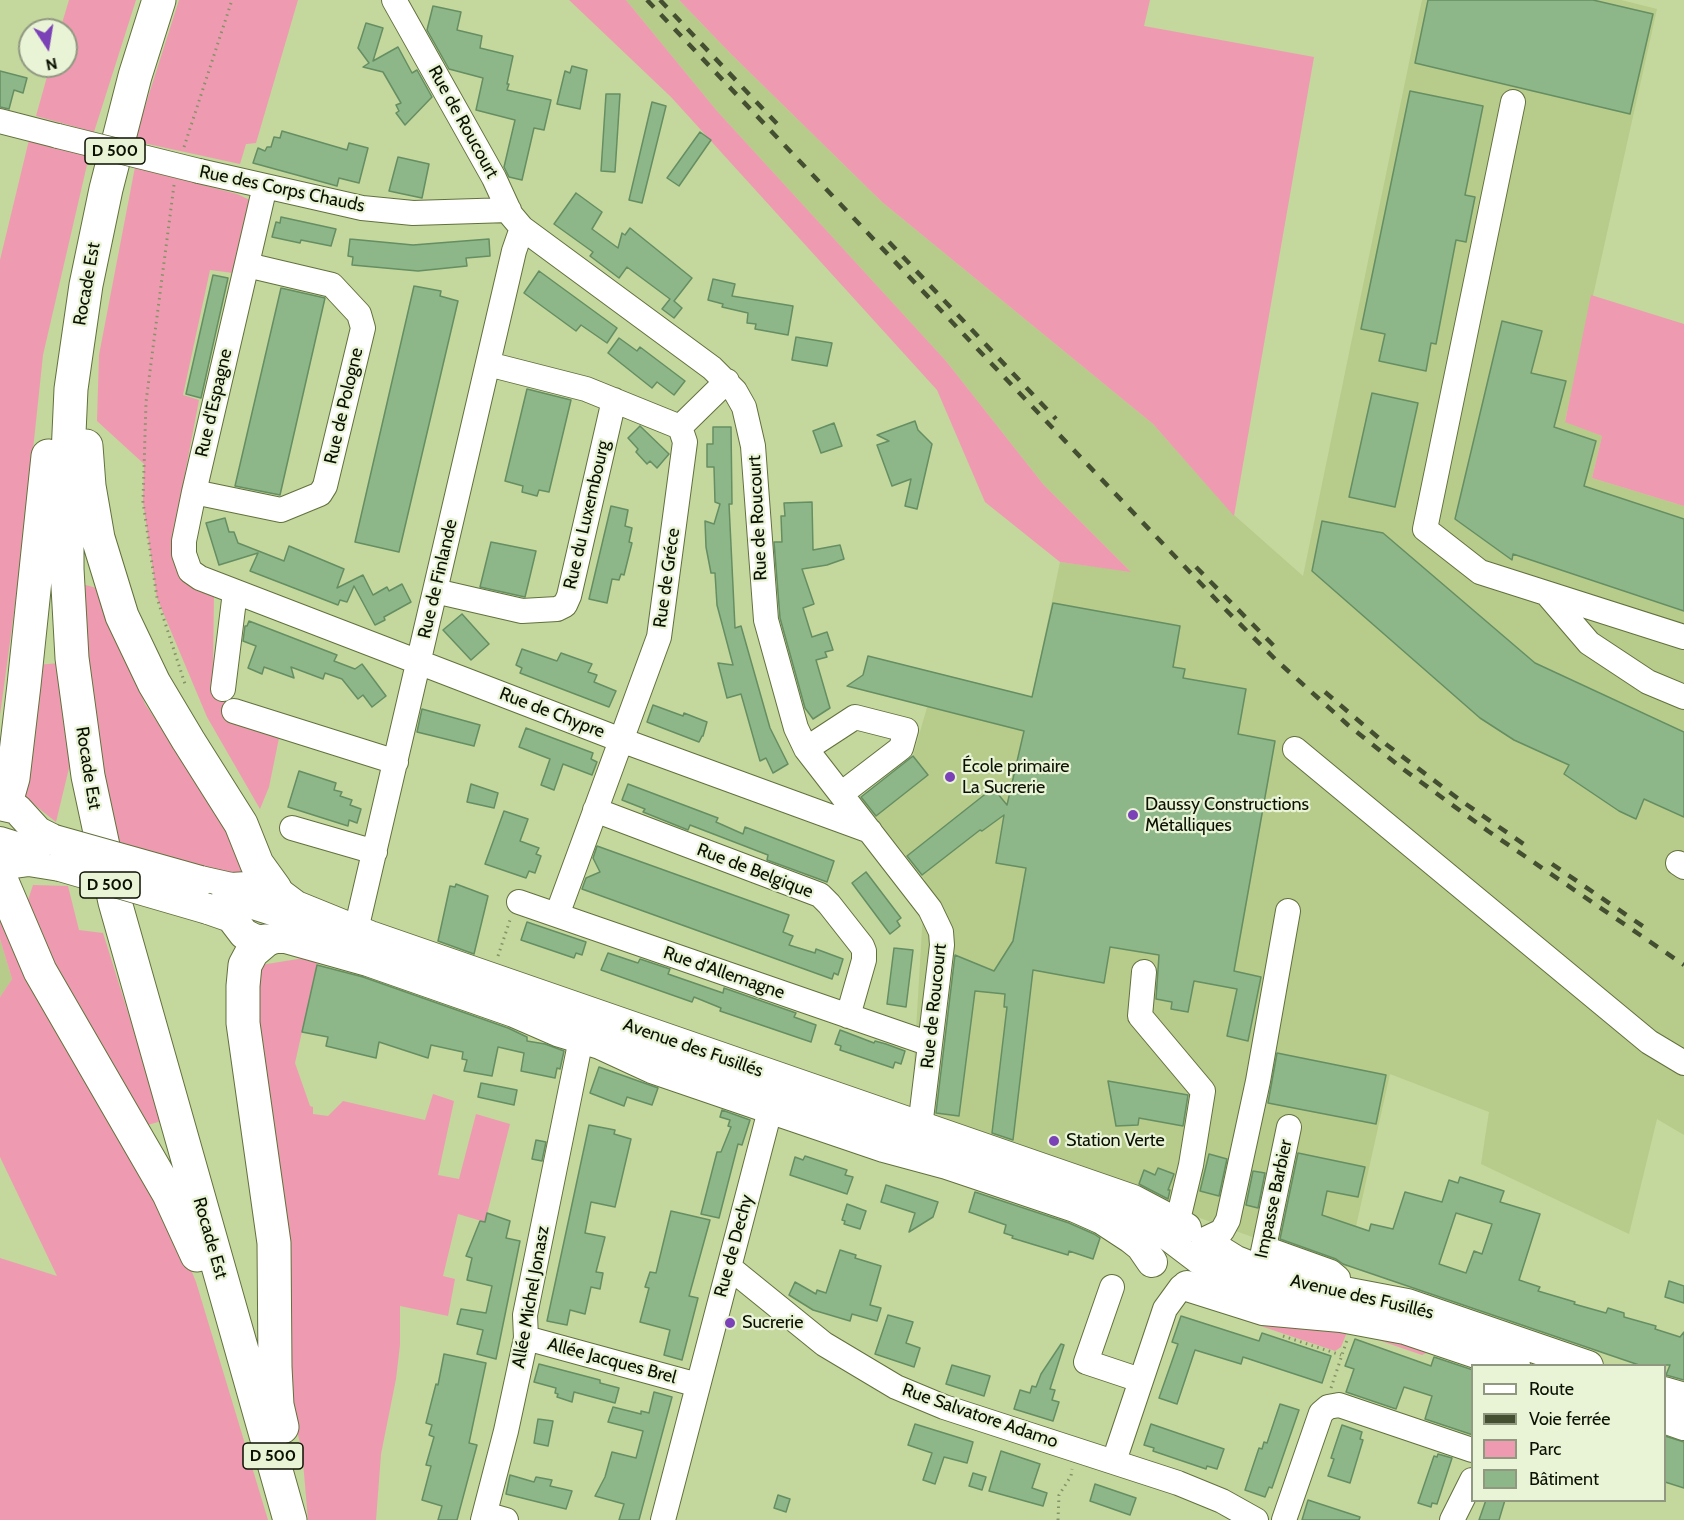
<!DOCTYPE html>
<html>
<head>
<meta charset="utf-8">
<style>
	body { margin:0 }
	#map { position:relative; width:1684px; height:1520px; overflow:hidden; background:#c4d79d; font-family:Cabin,sans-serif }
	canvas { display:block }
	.legend { position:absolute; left:1471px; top:1364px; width:195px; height:138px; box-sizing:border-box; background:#e9f3d6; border:2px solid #909980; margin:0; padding:8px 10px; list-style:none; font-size:18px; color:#0b1100 }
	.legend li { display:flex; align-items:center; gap:12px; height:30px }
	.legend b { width:30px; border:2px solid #909980 }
	.north { position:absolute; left:18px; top:18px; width:60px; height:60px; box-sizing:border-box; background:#e9f3d6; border:2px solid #909980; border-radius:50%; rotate:168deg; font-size:16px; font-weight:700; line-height:24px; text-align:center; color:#0b1100 }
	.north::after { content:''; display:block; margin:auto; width:21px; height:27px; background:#7b41b7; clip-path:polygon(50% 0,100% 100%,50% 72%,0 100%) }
</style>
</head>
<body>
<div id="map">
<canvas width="1684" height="1520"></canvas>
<ul class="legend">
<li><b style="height:8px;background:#fff"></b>Route</li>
<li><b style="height:8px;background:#444e30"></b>Voie ferrée</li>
<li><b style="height:16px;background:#ee9bb1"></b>Parc</li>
<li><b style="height:16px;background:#8db789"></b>Bâtiment</li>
</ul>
<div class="north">N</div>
</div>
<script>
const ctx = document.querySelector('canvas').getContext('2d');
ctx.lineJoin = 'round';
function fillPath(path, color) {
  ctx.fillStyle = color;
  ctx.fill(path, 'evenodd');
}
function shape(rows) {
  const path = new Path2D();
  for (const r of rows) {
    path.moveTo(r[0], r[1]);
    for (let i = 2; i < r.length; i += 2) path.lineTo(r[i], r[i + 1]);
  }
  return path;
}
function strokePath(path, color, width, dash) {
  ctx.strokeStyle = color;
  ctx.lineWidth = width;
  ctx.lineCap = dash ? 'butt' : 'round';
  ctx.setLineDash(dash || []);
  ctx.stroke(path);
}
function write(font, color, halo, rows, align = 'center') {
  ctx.font = font + ' Cabin,sans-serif';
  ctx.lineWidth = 4.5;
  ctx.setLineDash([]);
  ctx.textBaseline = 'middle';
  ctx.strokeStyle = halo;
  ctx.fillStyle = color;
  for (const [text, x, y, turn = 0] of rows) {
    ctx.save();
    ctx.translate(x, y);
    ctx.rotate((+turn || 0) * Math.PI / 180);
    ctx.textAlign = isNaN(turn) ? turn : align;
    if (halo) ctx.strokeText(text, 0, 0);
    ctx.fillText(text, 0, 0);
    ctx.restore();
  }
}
fillPath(shape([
	[626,0,679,0,731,54,882,202,1153,424,1234,515,1303,576,1422,0,1621,0,1657,9,1565,421,1602,436,1592,478,1684,506,1684,1135,1657,1119,1629,1234,1481,1164,1489,1112,1390,1074,1346,1271,911,1113,925,880,860,798,913,756,937,673,1032,697,1060,562,1130,571,1043,484,946,361,717,111],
	[0,939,12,979,0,997]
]), '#b7cb8b');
fillPath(shape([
	[69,0,136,0,94,132,36,116,50,66,66,66,66,30,60,30],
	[179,0,298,0,256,143,246,144,240,164,134,141],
	[569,0,626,0,717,111,946,361,1043,484,1131,572,1060,562,985,502,937,390,671,97],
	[679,0,1150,0,1144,26,1314,57,1234,516,1153,424,882,202,731,54],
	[29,140,89,156,43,355,22,554,0,715,0,260],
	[135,167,237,194,252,201,233,273,210,270,183,395,199,400,171,547,187,581,214,596,213,663,240,724,279,738,269,787,260,809,207,717,157,598,143,502,144,464,97,421,99,355],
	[1591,295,1684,324,1684,506,1592,478,1602,436,1565,422],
	[82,584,104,590,145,704,249,857,243,873,240,875,118,847,92,699],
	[60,663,70,764,56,822,22,795,36,665],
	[33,885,68,886,79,930,103,933,162,1121,140,1127,25,909],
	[0,916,167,1210,196,1282,268,1520,0,1520,0,1258,57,1276,0,1157,0,997,12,979,0,939],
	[310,957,318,960,295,1063,310,1106,313,1107,313,1114,328,1116,343,1101,425,1120,433,1094,454,1101,438,1175,459,1179,476,1114,510,1124,485,1222,458,1214,443,1276,455,1279,448,1316,400,1306,400,1345,396,1379,381,1454,376,1520,308,1520,302,1450,285,1386,253,1023,261,965],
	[1231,1316,1328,1324,1431,1351,1422,1355,1352,1331,1347,1332,1341,1347,1335,1351]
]), '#ee9bb1');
const building = shape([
	[1428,0,1593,0,1653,14,1630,114,1415,63,1428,0],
	[433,6,461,12,457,30,482,36,480,48,513,56,507,84,509,84,507,90,551,100,544,130,534,128,522,180,509,177,504,167,515,120,476,110,483,78,449,69,427,30,433,6],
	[366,23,383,28,373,61,398,47,412,73,417,70,432,97,405,125,396,113,399,111,396,105,401,103,383,72,363,67,369,63,358,48,366,23],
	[572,66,587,70,580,109,557,104,565,71,570,73,572,66],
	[0,71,27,78,23,93,14,90,9,109,0,107,0,71],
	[1410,91,1483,106,1465,195,1475,197,1466,242,1456,240,1436,344,1431,343,1426,371,1379,361,1385,334,1361,329,1410,91],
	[606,94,620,94,615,172,601,171,606,94],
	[652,102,666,106,642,203,629,200,652,102],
	[282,131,347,150,349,143,368,148,359,183,339,178,337,186,253,163,258,148,265,151,267,147,271,147,274,137,280,138,282,131],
	[700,132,711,140,679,186,667,178,700,132],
	[398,157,429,164,422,198,389,191,398,157],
	[576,193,602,212,592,229,618,248,622,233,625,235,630,228,692,278,674,301,682,308,674,318,662,309,670,299,627,267,619,278,590,256,593,252,554,224,576,193],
	[281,217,336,229,331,246,301,240,300,243,272,237,276,222,280,223,281,217],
	[350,239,413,245,489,239,490,256,466,258,467,266,418,271,352,265,353,257,348,256,350,239],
	[539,271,617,328,607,343,581,325,576,331,524,293,539,271],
	[213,275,228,278,201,398,186,394,213,275],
	[713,279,735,284,732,296,793,306,788,335,755,329,756,324,747,323,748,313,722,307,723,304,708,300,713,279],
	[414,286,441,291,440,296,458,301,399,552,355,542,414,286],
	[281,288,325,298,280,495,235,486,281,288],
	[1502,321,1542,331,1531,373,1566,381,1554,427,1596,441,1584,486,1684,519,1684,611,1513,554,1512,560,1455,519,1502,321],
	[796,337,832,343,827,366,792,360,796,337],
	[619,338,637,351,640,347,685,381,674,395,657,382,652,388,608,353,619,338],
	[527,389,571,400,549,492,539,490,537,496,522,492,523,486,505,481,527,389],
	[1372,393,1418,403,1395,507,1349,497,1372,393],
	[915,421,918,430,932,444,917,509,905,506,911,479,892,486,877,445,889,441,877,435,915,421],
	[834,423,842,446,821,453,813,431,834,423],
	[640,426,669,454,657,468,650,461,647,464,636,452,638,449,628,438,640,426],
	[713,427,731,427,732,504,729,504,735,628,741,626,770,728,788,764,773,773,766,758,760,761,741,694,727,698,718,663,733,665,717,605,715,573,711,573,706,547,705,521,714,524,720,504,715,502,714,467,707,467,707,444,713,444,713,427],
	[812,502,813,550,840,545,844,559,827,565,802,569,814,604,803,608,812,637,827,632,833,650,825,652,827,657,816,660,830,708,813,719,805,708,780,618,774,542,782,542,781,516,785,516,784,503,812,502],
	[611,506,628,510,625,526,632,528,629,542,632,543,624,575,621,574,619,580,612,579,607,603,589,599,611,506],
	[225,518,229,532,234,532,238,543,284,561,289,546,344,569,337,588,363,575,373,595,387,587,389,591,402,584,411,602,384,617,385,620,375,625,354,586,347,602,340,600,338,605,250,571,258,553,219,565,206,523,225,518],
	[1322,521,1383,533,1535,663,1684,732,1684,817,1644,799,1636,819,1619,811,1564,774,1569,765,1514,740,1480,718,1312,571,1322,521],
	[491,542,536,551,525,597,480,587,491,542],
	[1053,603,1180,626,1173,667,1185,669,1183,678,1246,689,1238,734,1275,741,1234,971,1261,977,1248,1041,1227,1036,1237,989,1194,981,1188,1012,1171,1009,1172,1002,1156,999,1159,955,1110,947,1104,983,1033,970,1013,1140,992,1133,1007,1007,1004,1007,1005,994,975,991,959,1116,936,1113,955,955,994,971,1013,941,1026,868,996,863,1004,815,982,831,980,830,922,875,907,856,993,788,1007,805,1024,731,847,686,863,675,868,656,1032,697,1053,603],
	[462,614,489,644,471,660,443,630,462,614],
	[249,621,337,655,334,661,355,669,362,664,386,696,372,707,363,695,358,699,342,679,325,673,323,679,291,667,294,678,264,667,262,674,248,668,256,646,243,641,245,626,247,626,249,621],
	[522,649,557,661,561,653,592,664,588,672,597,675,594,682,616,691,609,707,520,673,522,668,516,665,522,649],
	[653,705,683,716,684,713,707,722,703,736,702,736,699,742,647,722,653,705],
	[422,709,480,725,474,746,417,732,422,709],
	[526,728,593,753,591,759,597,762,592,775,563,764,554,790,541,785,550,759,519,747,526,728],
	[913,756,928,775,876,816,861,797,913,756],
	[299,771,336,783,334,790,342,792,340,796,352,800,350,805,361,809,357,823,349,820,348,826,288,807,299,771],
	[471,784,498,793,494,808,467,802,471,784],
	[628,784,718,818,716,822,743,834,745,827,834,861,827,882,767,860,768,855,690,825,688,830,643,812,645,809,622,800,628,784],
	[504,811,528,819,520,841,539,848,536,854,541,856,535,873,529,871,526,878,485,864,504,811],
	[597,846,789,915,783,932,793,936,789,945,815,953,816,949,843,959,838,975,834,973,832,979,582,889,586,878,600,872,593,858,597,846],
	[866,872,901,918,897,921,900,926,890,934,852,883,866,872],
	[456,884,488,896,474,954,438,941,450,886,455,887,456,884],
	[527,922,586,942,582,955,576,953,574,958,521,940,527,922],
	[894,948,913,950,906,1007,887,1004,894,948],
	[608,953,638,963,640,959,670,969,668,974,720,992,723,993,724,988,796,1013,794,1017,816,1025,811,1042,720,1011,721,1008,694,997,692,1002,601,970,608,953],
	[317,965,363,977,508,1028,527,1037,527,1041,545,1044,564,1051,560,1069,557,1068,555,1078,521,1071,524,1053,498,1047,492,1076,464,1071,467,1060,462,1059,463,1052,431,1045,428,1058,379,1042,376,1058,326,1046,328,1037,302,1032,317,965],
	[840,1030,874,1043,875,1041,886,1044,905,1051,901,1064,895,1062,893,1068,840,1050,841,1046,835,1044,840,1030],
	[1277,1053,1386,1075,1376,1124,1268,1103,1277,1053],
	[599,1067,658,1088,652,1105,627,1097,624,1106,590,1093,599,1067],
	[1108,1081,1188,1095,1183,1126,1139,1118,1138,1125,1116,1126,1108,1081],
	[481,1083,517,1090,514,1105,478,1097,481,1083],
	[722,1110,750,1120,742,1145,738,1144,719,1218,701,1214,717,1152,721,1152,731,1127,728,1126,730,1120,720,1117,722,1110],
	[589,1125,615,1130,614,1134,631,1139,615,1207,591,1202,585,1233,605,1237,596,1272,603,1273,600,1289,591,1287,585,1314,570,1310,567,1325,547,1321,589,1125],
	[536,1140,546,1142,542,1161,532,1159,536,1140],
	[1298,1153,1365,1167,1358,1197,1327,1191,1322,1215,1369,1231,1371,1224,1393,1229,1405,1192,1442,1202,1449,1180,1458,1183,1460,1177,1504,1191,1500,1202,1540,1214,1519,1280,1540,1287,1538,1291,1575,1302,1574,1304,1606,1313,1608,1308,1624,1313,1624,1317,1656,1326,1655,1329,1680,1337,1684,1332,1684,1380,1666,1375,1670,1365,1639,1365,1343,1264,1336,1259,1280,1239,1298,1153],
	[1456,1213,1492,1224,1482,1254,1474,1251,1466,1273,1439,1264,1456,1213],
	[1209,1154,1227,1159,1219,1196,1200,1191,1209,1154],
	[805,1156,847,1170,845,1175,853,1177,847,1194,790,1175,795,1157,803,1160,805,1156],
	[1158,1168,1174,1174,1168,1190,1170,1190,1168,1199,1139,1184,1144,1170,1155,1175,1158,1168],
	[1253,1171,1265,1173,1258,1208,1246,1205,1253,1171],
	[886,1185,938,1202,933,1217,909,1232,915,1213,881,1202,886,1185],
	[975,1192,1069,1223,1094,1234,1100,1238,1093,1259,1069,1251,1068,1255,1012,1238,1013,1236,1004,1233,1006,1225,969,1212,975,1192],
	[847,1204,866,1211,860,1229,844,1224,845,1221,842,1220,847,1204],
	[671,1211,710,1220,689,1296,698,1298,682,1360,664,1355,670,1330,640,1322,649,1288,645,1287,650,1272,656,1273,671,1211],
	[487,1213,510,1221,506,1238,520,1241,496,1359,477,1354,483,1330,457,1324,461,1309,486,1313,492,1286,467,1280,472,1258,466,1256,480,1221,485,1222,487,1213],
	[840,1250,856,1255,855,1258,881,1266,870,1305,881,1308,877,1321,852,1314,850,1321,813,1310,789,1295,795,1282,816,1294,817,1290,826,1293,840,1250],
	[1669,1281,1684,1286,1684,1303,1665,1297,1669,1281],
	[888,1315,913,1322,906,1343,920,1348,914,1367,875,1354,888,1315],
	[1181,1316,1259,1341,1262,1333,1331,1356,1322,1383,1243,1357,1241,1364,1195,1350,1177,1404,1159,1398,1178,1344,1172,1342,1181,1316],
	[1355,1339,1431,1366,1434,1357,1473,1370,1473,1435,1425,1419,1432,1396,1404,1387,1396,1409,1346,1392,1354,1369,1345,1366,1355,1339],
	[1061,1344,1064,1345,1050,1389,1055,1390,1052,1400,1059,1402,1053,1421,1014,1409,1020,1390,1030,1393,1032,1386,1036,1387,1041,1374,1061,1344],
	[444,1354,486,1363,469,1443,477,1445,457,1520,438,1520,442,1506,422,1500,431,1466,426,1465,434,1437,429,1435,432,1425,426,1423,436,1384,438,1385,444,1354],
	[539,1364,600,1380,600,1383,619,1388,615,1403,574,1392,572,1402,557,1397,558,1394,555,1393,556,1388,534,1382,539,1364],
	[952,1365,990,1376,984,1396,946,1384,952,1365],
	[654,1392,672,1397,639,1520,619,1520,624,1504,595,1496,605,1477,612,1452,636,1458,643,1431,608,1422,613,1407,641,1414,641,1411,649,1413,654,1392],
	[1280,1404,1299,1410,1272,1488,1269,1487,1265,1497,1245,1490,1259,1448,1262,1449,1264,1442,1267,1443,1280,1404],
	[538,1419,553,1421,548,1446,534,1443,538,1419],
	[915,1424,973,1442,967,1463,944,1457,935,1484,923,1480,932,1453,908,1445,915,1424],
	[1151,1424,1224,1449,1217,1469,1207,1466,1206,1469,1153,1451,1154,1448,1144,1445,1151,1424],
	[1342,1425,1362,1432,1360,1439,1363,1440,1350,1483,1328,1476,1334,1459,1331,1458,1342,1425],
	[1665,1436,1684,1442,1684,1488,1665,1482,1665,1436],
	[1001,1451,1040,1464,1032,1488,1047,1493,1043,1506,989,1491,1001,1451],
	[1438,1454,1452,1458,1437,1504,1432,1503,1431,1507,1418,1503,1434,1456,1437,1457,1438,1454],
	[973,1473,986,1477,982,1490,969,1486,973,1473],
	[510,1475,534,1482,536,1477,552,1480,550,1486,572,1491,566,1509,506,1494,510,1475],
	[1095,1484,1136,1498,1130,1515,1090,1501,1095,1484],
	[778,1495,790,1499,786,1512,774,1508,778,1495],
	[1308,1500,1360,1517,1359,1520,1302,1520,1308,1500],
	[1486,1500,1505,1500,1499,1520,1479,1520,1486,1500]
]);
fillPath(building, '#8db789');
strokePath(building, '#658e62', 1.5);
const minor = shape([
	[394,0,494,178,511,215,522,228,712,368,735,391,744,407,753,446,766,620,796,728,806,749,930,909,941,932,942,945,920,1127,922,1144],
	[1513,102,1425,529,1480,572,1684,637],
	[0,121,58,136],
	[199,171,362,208,413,213,509,210],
	[265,186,194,492,184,541,184,554,190,571,200,578,621,740,870,831],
	[488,364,586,389,680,427,685,442,659,637,557,915],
	[680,427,727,381],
	[194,492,281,510,320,494,325,486,363,328,359,314,332,285,247,265],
	[435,591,522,611,557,609,565,605,569,596,614,400],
	[1547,594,1589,643,1648,682,1684,697],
	[223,689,235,592],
	[234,711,396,762],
	[806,749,855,717,906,730,901,748,841,794],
	[1295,749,1649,1042,1684,1063],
	[595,810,820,895,829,904,862,946,864,951,864,960,848,1016],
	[292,828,375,852],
	[0,839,55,856],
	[1678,863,1684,867],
	[209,893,316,927],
	[519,902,930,1044],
	[356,930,514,251,522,228],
	[1144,972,1140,1016,1203,1091,1191,1165,1177,1224],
	[618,1033,671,1058,747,1084,794,1093],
	[774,1097,807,1103,924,1145],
	[1124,1209,1143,1220,1197,1261,1216,1272,1275,1293,1323,1300],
	[1205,1239,1222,1231,1228,1220,1258,1081,1288,911],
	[1264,1248,1331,1272,1338,1278,1337,1290],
	[729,1267,824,1344,896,1387,944,1407,1178,1483,1222,1501,1256,1520],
	[1259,1271,1289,1127],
	[1112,1287,1086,1362,1140,1380],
	[526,1338,698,1385],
	[1114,1461,1165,1309,1181,1287],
	[485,1514,506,1520],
	[483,1520,506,1431,526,1338,525,1315,581,1039],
	[663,1520,775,1091],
	[1284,1520,1321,1413,1328,1407,1339,1405,1472,1450],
	[1452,1520,1472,1480]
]);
const major = shape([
	[0,805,17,809,38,832,54,840],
	[0,865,29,861,60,866],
	[200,881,231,888,264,886,272,888,296,906,370,936,1133,1200,1186,1228],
	[208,909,231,917,244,934,254,939,265,941,276,938,286,938,368,961,514,1012,560,1032,600,1044,652,1068,731,1095,884,1147,947,1164,1075,1207,1102,1219,1131,1238,1141,1246,1152,1262],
	[1207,1243,1236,1261,1274,1276,1302,1284,1407,1304,1588,1366],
	[1187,1286,1263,1310,1341,1317,1405,1329,1515,1366],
	[1664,1392,1684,1398],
	[1664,1418,1684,1425]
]);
const highway = shape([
	[159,0,135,76,106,189,86,285,75,361,71,389,67,477,67,569,72,658,88,776,115,902,290,1520],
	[86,446,89,486,98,538,122,616,154,683,188,740,241,824,257,864,275,889],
	[0,803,9,792,13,778,24,685,48,456],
	[0,877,40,971,169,1194,197,1255],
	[265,941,252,952,245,965,243,986,243,1023,274,1243,275,1367,277,1405,282,1427]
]);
strokePath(minor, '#61713c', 26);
strokePath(major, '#61713c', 32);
strokePath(highway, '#61713c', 35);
strokePath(shape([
	[184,147,232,0],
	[174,185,146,402,143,502,157,598,185,684],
	[498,956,510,920],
	[1283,1336,1341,1355],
	[1331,1388,1347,1340],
	[1058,1520,1059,1495,1071,1476,1072,1469]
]), '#849367', 3, [1.5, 4.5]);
strokePath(minor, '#fff', 24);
strokePath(major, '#fff', 30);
strokePath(highway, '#fff', 33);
strokePath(shape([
	[647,0,988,360,1226,610,1276,660,1348,725,1403,769,1488,831,1684,965],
	[660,0,782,129],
	[889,242,1056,419],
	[1196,567,1274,646],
	[1325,692,1387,745,1460,800,1525,845],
	[1552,864,1644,927]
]), '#444e30', 4.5, [10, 10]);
const minorBridge = shape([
	[58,136,199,171]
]);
const majorBridge = shape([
	[54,840,200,881],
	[60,866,208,909]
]);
strokePath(minorBridge, '#61713c', 26, []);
strokePath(majorBridge, '#61713c', 32, []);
strokePath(minorBridge, '#fff', 24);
strokePath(majorBridge, '#fff', 30);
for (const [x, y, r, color] of [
	[950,777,6,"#7b41b7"],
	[1133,815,6,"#7b41b7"],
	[1054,1141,6,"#7b41b7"],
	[730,1323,6,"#7b41b7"]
]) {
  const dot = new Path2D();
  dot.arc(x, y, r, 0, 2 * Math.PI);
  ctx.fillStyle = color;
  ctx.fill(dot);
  strokePath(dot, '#e9f3d6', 2);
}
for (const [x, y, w] of [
	[115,151,60],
	[110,885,60],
	[273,1456,60]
]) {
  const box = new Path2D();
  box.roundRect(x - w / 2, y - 13, w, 26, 4.5);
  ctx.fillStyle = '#e9f3d6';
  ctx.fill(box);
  strokePath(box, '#0b1100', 1.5);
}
write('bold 16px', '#0b1100', null, [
	["D 500",115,151],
	["D 500",110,885],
	["D 500",273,1456]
]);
write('18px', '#0b1100', '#e9f3d6', [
	["Rue de Roucourt",463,122,61],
	["Rue des Corps Chauds",282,189,12],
	["Rocade Est",87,284,-80],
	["Rue d'Espagne",214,403,-77],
	["Rue de Pologne",344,406,-77],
	["Rue du Luxembourg",587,515,-77],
	["Rue de Roucourt",758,518,-93],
	["Rue de Gréce",667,578,-82],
	["Rue de Finlande",438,579,-77],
	["Rue de Chypre",552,713,21],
	["Rocade Est",88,768,81],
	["Rue de Belgique",755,871,21],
	["Rue d'Allemagne",724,973,19],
	["Rue de Roucourt",934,1006,-84],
	["Avenue des Fusillés",693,1048,19],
	["Impasse Barbier",1274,1199,-78],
	["Rocade Est",210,1238,74],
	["Rue de Dechy",734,1246,-75],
	["Allée Michel Jonasz",531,1297,-80],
	["Avenue des Fusillés",1362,1297,13],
	["Allée Jacques Brel",612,1361,15],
	["Rue Salvatore Adamo",980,1416,19]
]);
write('18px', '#0b1100', '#e9f3d6', [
	["École primaire",962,767],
	["La Sucrerie",962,788],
	["Daussy Constructions",1145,805],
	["Métalliques",1145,826],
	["Station Verte",1066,1141],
	["Sucrerie",742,1323]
], 'left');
</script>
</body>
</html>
